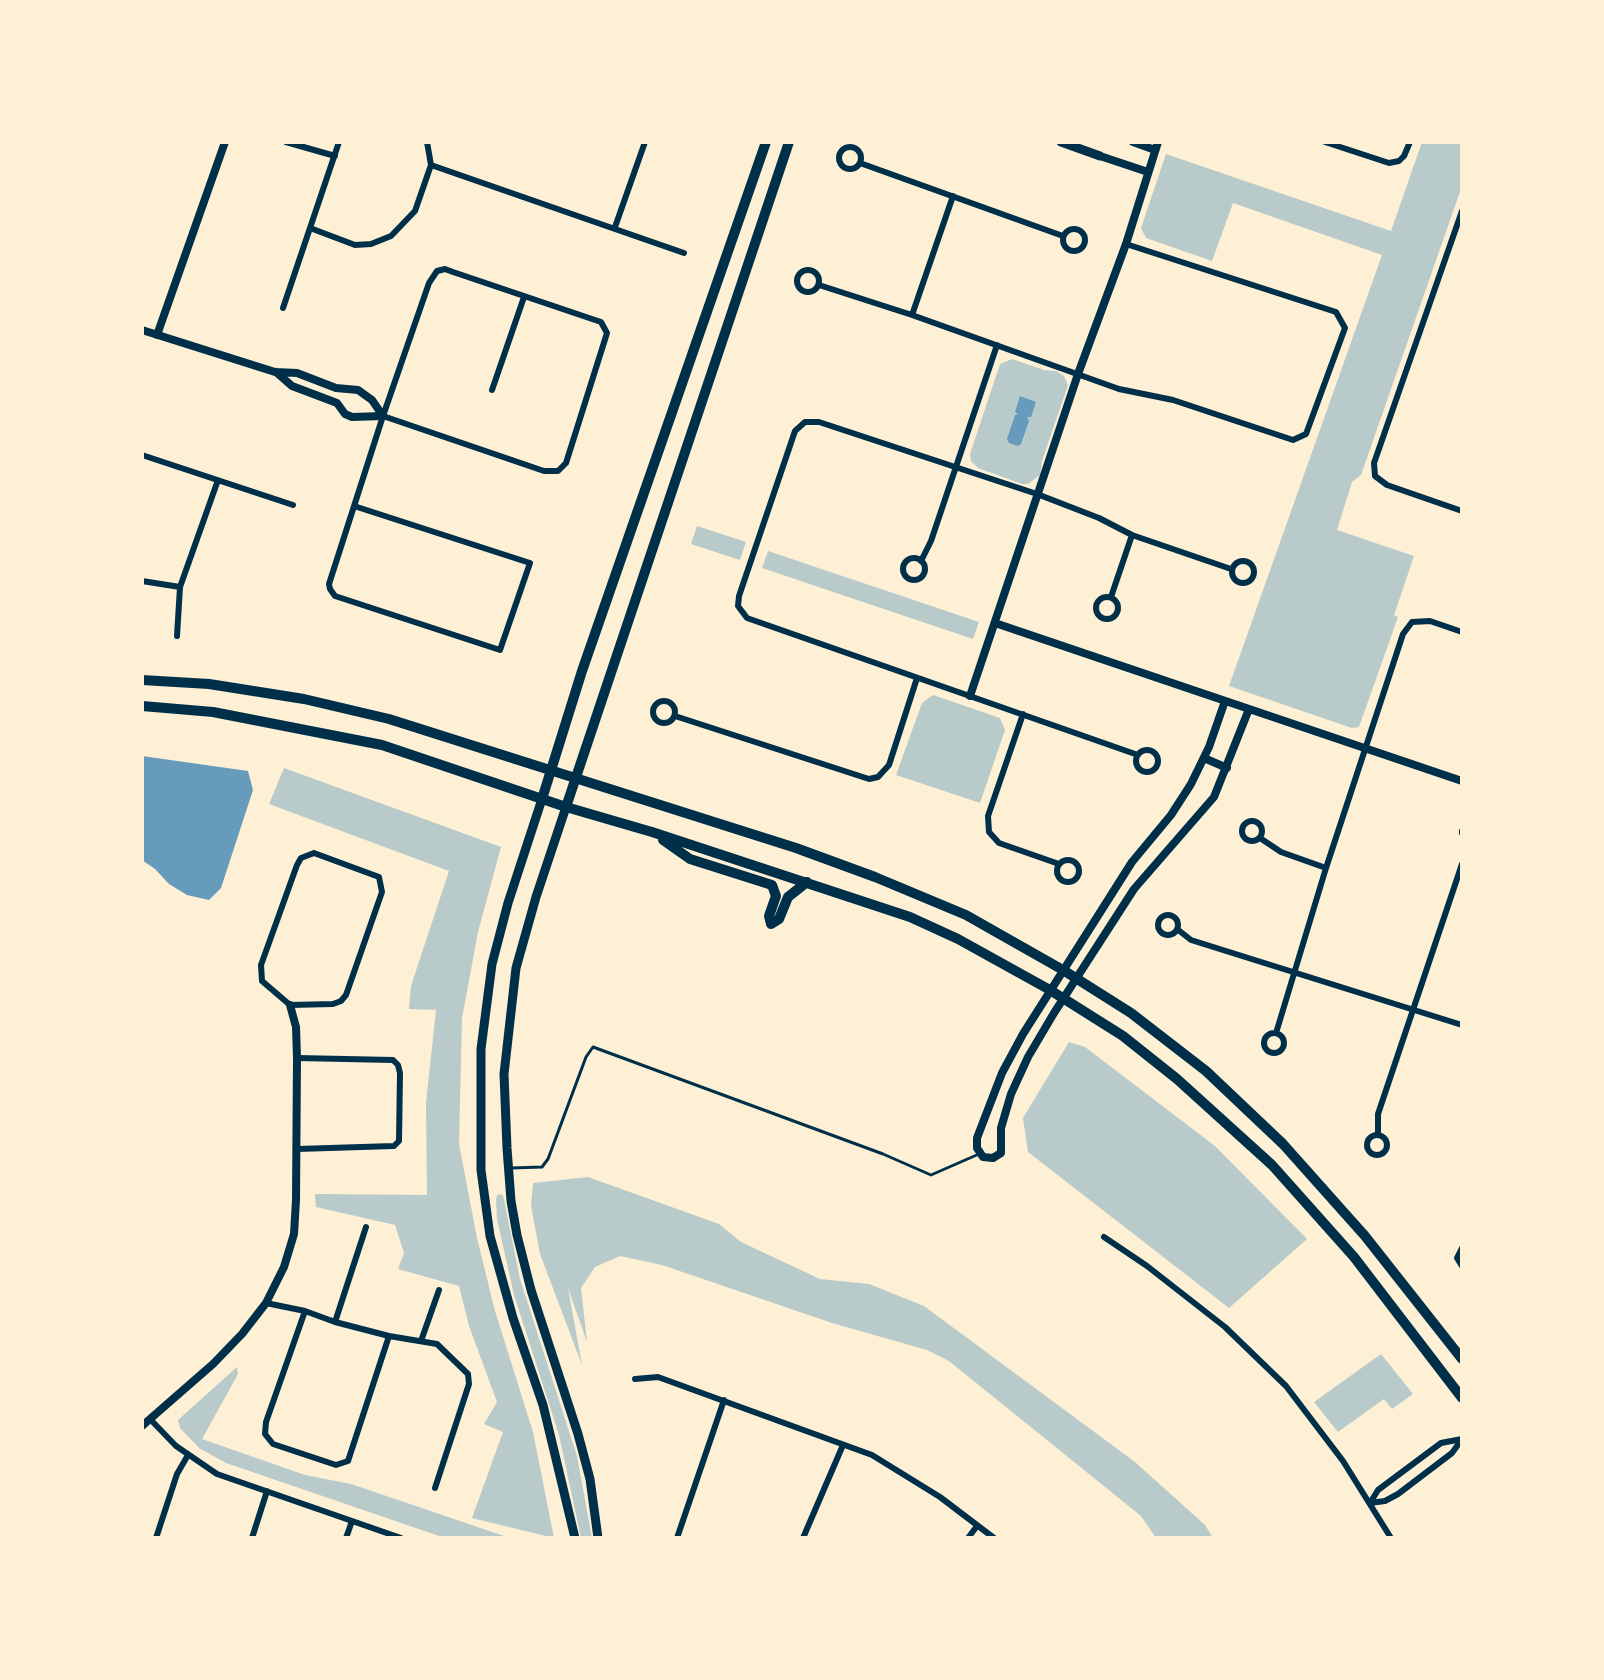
<!DOCTYPE html>
<html>
<head>
<meta charset="utf-8">
<style>
	body { margin:0 }
	#map { position:relative; width:1604px; height:1680px; overflow:hidden; background:#fdf0d5; font-family:"DejaVu Sans",sans-serif }
	canvas { display:block }
	.frame { position:absolute; inset:0; border:144px solid #fdf0d5; pointer-events:none }
</style>
</head>
<body>
<div id="map">
<canvas width="1604" height="1680"></canvas>
<div class="frame"></div>
</div>
<script>
const ctx = document.querySelector('canvas').getContext('2d');
ctx.lineJoin = 'round';
function fillPath(path, color) {
  ctx.fillStyle = color;
  ctx.fill(path, 'evenodd');
}
function shape(rows) {
  const path = new Path2D();
  for (const r of rows) {
    if (r.length === 3) {
      path.moveTo(r[0] + r[2], r[1]);
      path.arc(r[0], r[1], r[2], 0, 2 * Math.PI);
      continue;
    }
    path.moveTo(r[0], r[1]);
    for (let i = 2; i < r.length; i += 2) path.lineTo(r[i], r[i + 1]);
  }
  return path;
}
function strokePath(path, color, width, dash) {
  ctx.strokeStyle = color;
  ctx.lineWidth = width;
  ctx.lineCap = dash ? 'butt' : 'round';
  ctx.setLineDash(dash || []);
  ctx.stroke(path);
}
fillPath(shape([
	[1422,142,1462,142,1462,186,1361,475,1352,482,1337,530,1414,556,1394,615,1398,617,1359,727,1352,728,1229,686,1382,255,1233,203,1212,261,1146,238,1141,228,1166,154,1391,231],
	[1012,359,1044,370,1056,371,1064,376,1068,385,1042,461,1040,475,1028,484,1022,484,978,468,971,461,970,454,1000,364],
	[697,526,746,542,740,560,691,544],
	[768,551,979,622,973,639,762,568],
	[933,695,1000,718,1005,730,980,803,896,775,922,703],
	[284,768,501,847,478,932,462,1018,459,1144,477,1238,495,1311,533,1432,554,1538,472,1518,503,1432,484,1424,497,1402,469,1326,459,1286,398,1269,404,1253,395,1225,316,1207,315,1194,427,1195,426,1103,436,1010,409,1009,411,986,449,871,269,804],
	[1069,1042,1085,1047,1215,1146,1307,1239,1229,1308,1028,1152,1023,1118],
	[588,1177,719,1224,741,1242,820,1279,869,1284,924,1306,1135,1462,1205,1525,1213,1538,1156,1538,1141,1516,949,1361,927,1350,832,1323,662,1265,620,1256,595,1267,581,1288,587,1342,568,1288,582,1365,540,1254,531,1206,533,1183],
	[498,1194,503,1195,520,1279,577,1456,592,1538,581,1538,559,1435,514,1295,497,1219,496,1198],
	[1381,1354,1413,1394,1392,1409,1384,1399,1338,1432,1314,1402],
	[237,1367,238,1374,202,1439,305,1475,351,1484,510,1538,445,1538,226,1463,199,1448,180,1428,178,1420]
]), '#b9caca');
fillPath(shape([
	[1020,396,1036,402,1031,417,1027,417,1029,421,1021,444,1018,446,1009,443,1007,439,1015,415,1018,414,1015,412],
	[142,756,248,771,253,790,221,888,209,900,187,895,169,884,155,869,142,860]
]), '#669bbc');
strokePath(shape([
	[511,1168,542,1167,548,1159,586,1057,593,1047,883,1154,931,1175,979,1154]
]), '#003049', 3);
strokePath(shape([
	[286,142,335,156],
	[1325,142,1389,163,1399,161,1404,156,1410,142],
	[850,158,11],
	[860,163,1063,236],
	[431,165,684,253],
	[1462,211,1374,463,1375,476,1387,485,1462,511],
	[615,227,645,142],
	[310,228,355,245,371,244,391,236,415,211,431,165,427,142],
	[1074,240,11],
	[808,281,11],
	[819,285,912,315,1119,389,1173,400,1293,440,1306,434,1345,328,1336,312,1126,244],
	[283,308,339,142],
	[912,315,953,196],
	[492,390,524,297],
	[142,455,293,505],
	[354,506,530,563,500,650,335,596,330,589,329,584,383,416,429,283,437,271,445,269,453,272,601,322,607,333,566,463,558,471,544,471,383,416],
	[914,569,11],
	[1243,572,11],
	[921,561,931,541,997,345],
	[142,581,180,587],
	[1107,608,11],
	[1111,597,1132,535],
	[177,636,180,587,218,480],
	[664,712,11],
	[1023,714,988,816,989,832,999,843,1059,864],
	[675,716,869,779,878,777,889,765,917,678],
	[1147,761,11],
	[1138,755,747,618,738,606,739,596,795,431,805,422,819,422,1037,494,1099,518,1132,535,1231,569],
	[1252,831,10],
	[1462,831,1462,833],
	[1260,838,1281,852,1326,868],
	[314,853,379,877,382,892,346,995,341,1001,333,1004,290,1005,262,981,261,965,297,865,301,858,314,853],
	[1068,871,11],
	[1168,925,10],
	[1177,929,1191,940,1462,1025],
	[1274,1043,10],
	[1276,1033,1326,868,1403,634,1412,622,1430,621,1462,632],
	[1377,1145,10],
	[1378,1135,1378,1114,1462,864],
	[297,1149,394,1146,399,1141,400,1073,398,1065,393,1060,297,1058],
	[1104,1237,1147,1266,1225,1327,1286,1386,1343,1461,1391,1538],
	[1462,1248,1457,1258,1462,1266],
	[266,1303,305,1311,335,1322,389,1336,437,1344,468,1374,469,1384,435,1488],
	[305,1311,266,1422,265,1434,273,1444,336,1465,348,1461,389,1336],
	[335,1322,366,1227],
	[421,1341,439,1290],
	[635,1379,658,1377,872,1455,940,1497,994,1538],
	[150,1419,176,1446,217,1474,401,1538],
	[1370,1503,1378,1490,1441,1443,1462,1439],
	[1370,1503,1385,1501,1398,1494,1452,1453,1462,1439],
	[156,1538,177,1474,188,1455],
	[252,1538,267,1491],
	[346,1538,352,1521],
	[677,1538,724,1400],
	[803,1538,843,1445],
	[968,1538,977,1526]
]), '#003049', 6);
strokePath(shape([
	[1133,142,1155,150],
	[1100,156,1148,172],
	[142,330,275,372,297,373,336,388,358,390,372,400,383,416],
	[157,335,225,142],
	[276,372,292,386,337,403,345,414,352,417,383,416],
	[995,623,1462,781],
	[970,696,1078,374,1126,244,1158,142],
	[1225,701,1209,747,1191,784,1171,815,1132,862,1023,1034,1002,1073,977,1138,977,1148,983,1157,993,1158,1001,1153,1001,1128,1011,1094,1028,1057,1054,1013,1134,889,1214,797,1249,709],
	[1204,758,1227,768],
	[142,1426,213,1364,242,1334,266,1303,284,1267,294,1234,296,1200,297,1058,296,1027,290,1005]
]), '#003049', 8);
strokePath(shape([
	[1061,142,1100,156],
	[542,799,508,903,492,964,481,1049,481,1170,490,1236,513,1318,543,1405,575,1538],
	[566,807,536,897,516,968,504,1074,507,1148,511,1201,517,1235,531,1290,578,1434,590,1479,598,1538]
]), '#003049', 9);
strokePath(shape([
	[142,680,209,684,304,699,389,719,796,848,875,877,966,915,1063,970,1131,1013,1206,1071,1283,1144,1365,1236,1462,1359],
	[142,706,213,712,382,745,566,807,652,832,910,917,958,939,1050,990,1123,1036,1177,1079,1272,1165,1354,1257,1462,1398],
	[542,799,582,671,766,142],
	[566,807,789,142],
	[663,840,690,859,772,885,776,896,769,916,771,924],
	[771,924,779,919,788,897,807,882]
]), '#003049', 10);
</script>
</body>
</html>
